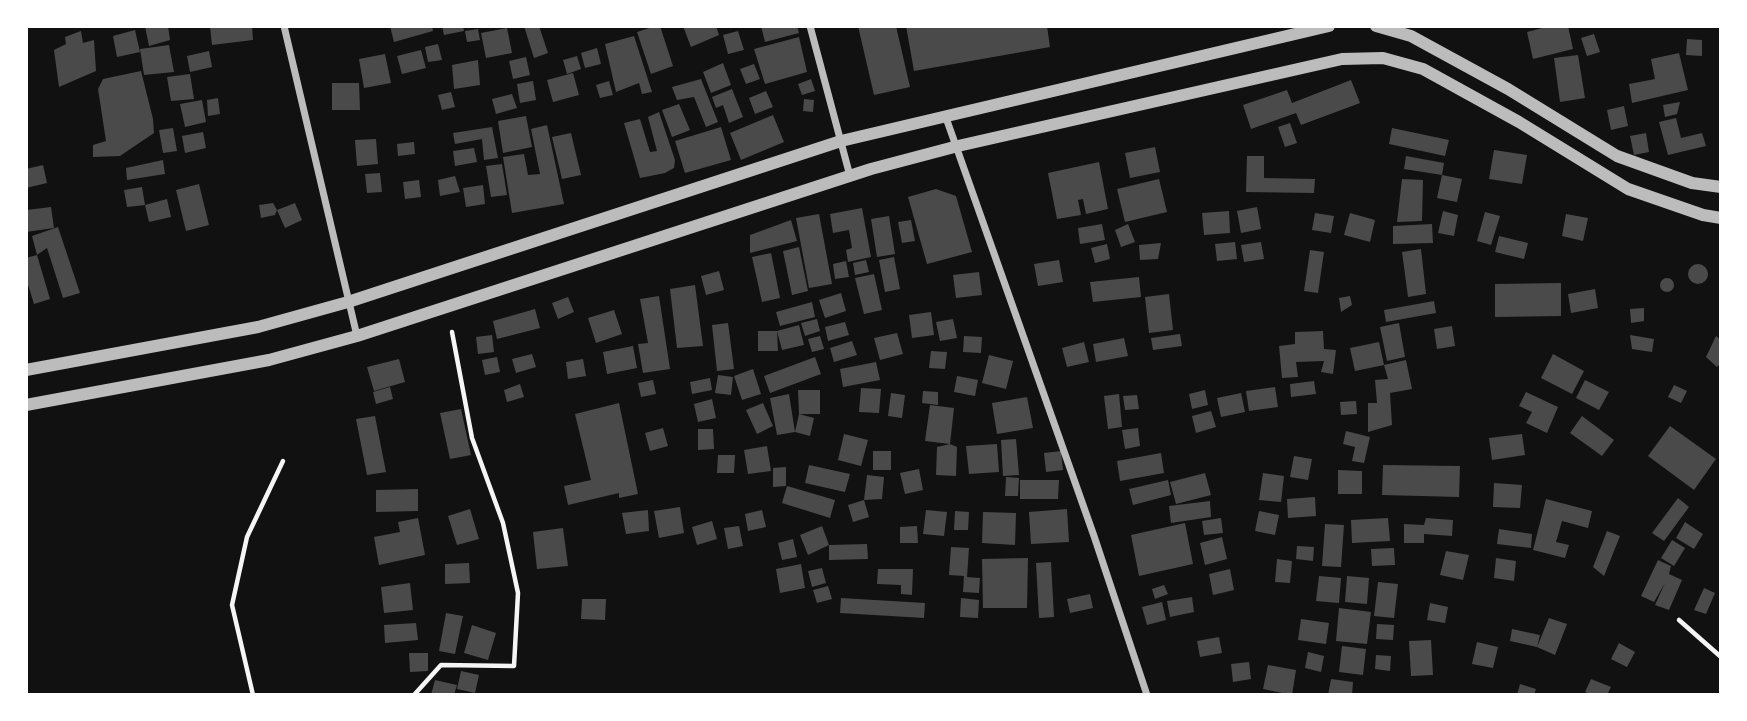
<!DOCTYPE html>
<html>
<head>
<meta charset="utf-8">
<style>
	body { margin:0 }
	#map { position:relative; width:1747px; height:721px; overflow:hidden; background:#111; font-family:"DejaVu Sans",sans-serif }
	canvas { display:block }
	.frame { position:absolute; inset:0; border:28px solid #fff; pointer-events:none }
</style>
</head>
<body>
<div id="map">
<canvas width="1747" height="721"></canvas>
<div class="frame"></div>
</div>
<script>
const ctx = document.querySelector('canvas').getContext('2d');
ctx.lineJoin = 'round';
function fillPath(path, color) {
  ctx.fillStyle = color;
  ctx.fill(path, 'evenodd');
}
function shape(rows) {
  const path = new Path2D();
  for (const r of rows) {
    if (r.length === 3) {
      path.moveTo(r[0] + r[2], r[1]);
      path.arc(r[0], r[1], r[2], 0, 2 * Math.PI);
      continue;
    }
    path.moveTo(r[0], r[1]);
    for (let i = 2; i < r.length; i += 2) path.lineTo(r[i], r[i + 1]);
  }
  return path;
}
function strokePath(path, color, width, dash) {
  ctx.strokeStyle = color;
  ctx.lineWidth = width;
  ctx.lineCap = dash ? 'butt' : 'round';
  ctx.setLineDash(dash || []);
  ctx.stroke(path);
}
fillPath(shape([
	[145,26,168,26,170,40,149,46],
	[210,26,252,26,253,40,212,45],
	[390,26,432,26,433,31,394,42],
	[442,26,463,26,464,31,444,35],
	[524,26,539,26,548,53,534,58],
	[655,26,660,26,673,66,651,74,637,32],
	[683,26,716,26,719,35,691,47],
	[761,26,797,26,799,33,765,42],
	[858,26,896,26,910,87,874,95],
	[906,26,1047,26,1050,47,914,71],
	[1550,26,1568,26,1573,49,1533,59,1527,32],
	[507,28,512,53,486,58,481,33],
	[478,29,480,40,467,42,465,31],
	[135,30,140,52,117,57,113,36],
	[81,31,83,43,94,40,96,71,59,87,54,50,66,44,65,37],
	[738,31,744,50,728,54,723,35],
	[1594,34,1600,52,1587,56,1581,38],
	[634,36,652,92,642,94,639,83,616,92,605,44],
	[799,37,807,72,765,84,754,49],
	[1687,39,1702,40,1702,56,1686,55],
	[438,44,442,60,428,62,425,47],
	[169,45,174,72,144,75,140,49],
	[597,48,601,64,585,68,581,53],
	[421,50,426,68,402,74,397,56],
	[209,51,212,67,190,72,187,56],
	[1679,53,1688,90,1632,103,1629,84,1655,79,1651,59],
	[385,54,391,83,364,88,359,59],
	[1578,55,1585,98,1560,102,1554,58],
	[577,56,581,69,567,74,563,60],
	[526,57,530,75,513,79,509,61],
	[478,60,480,85,454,89,452,65],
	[723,63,731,85,711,93,703,72],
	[754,64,760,79,746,84,740,69],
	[141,71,153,119,154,133,120,156,93,157,93,145,106,141,98,89,103,79],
	[573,73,579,95,553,102,547,80],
	[190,74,194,99,171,101,167,77],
	[701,79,718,122,706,127,694,97,677,100,672,87],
	[811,79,815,91,802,95,798,84],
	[1351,80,1360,103,1301,125,1296,113,1251,129,1243,105,1287,90,1292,103],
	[533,81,536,100,520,103,517,84],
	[609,81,613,95,600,98,596,85],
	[332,83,359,83,360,110,332,110],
	[732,89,743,117,729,123,723,105,716,108,712,97],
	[766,91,773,107,755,114,749,98],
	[451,92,455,107,442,110,438,95],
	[512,94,517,108,496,114,492,99],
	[218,98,220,114,208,116,207,100],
	[804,99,814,100,813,112,803,111],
	[202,100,206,122,185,127,180,104],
	[1680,102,1677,114,1665,117,1663,105],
	[679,104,690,130,672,137,662,110],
	[1624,106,1628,126,1611,130,1607,110],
	[659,112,675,160,674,168,665,173,640,178,624,123,640,119,650,152,657,151,648,117],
	[773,115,784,142,741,160,730,133],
	[526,116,532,147,503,153,498,121],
	[1676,118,1681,138,1702,133,1706,146,1668,155,1659,122],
	[1290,123,1297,143,1285,147,1278,127],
	[547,125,564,204,512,213,503,157,524,154,528,175,540,174,531,129],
	[492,127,498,158,484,160,482,139,455,144,453,133],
	[721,127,731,160,685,173,675,141],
	[173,128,177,151,163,153,159,130],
	[1392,128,1449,140,1445,156,1389,144],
	[203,132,206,148,185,153,182,136],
	[571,133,581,175,562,179,552,137],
	[1646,133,1649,152,1634,155,1630,136],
	[376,139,378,164,357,166,355,140],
	[414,142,415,154,398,156,397,144],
	[1155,147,1160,172,1130,178,1125,153],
	[474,148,477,162,455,166,453,151],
	[1494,150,1527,155,1522,184,1489,179],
	[1247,156,1264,156,1264,178,1315,179,1314,193,1246,192],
	[1406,156,1444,163,1442,175,1404,169],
	[163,160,165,174,127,180,126,168],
	[1099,162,1108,209,1086,214,1083,199,1078,200,1081,215,1057,219,1048,173],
	[502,164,507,195,491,197,486,166],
	[43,165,47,183,26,188,26,169],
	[380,173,382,192,367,193,365,174],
	[1442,175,1462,179,1457,202,1437,198],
	[455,176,460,192,440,196,438,180],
	[1159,179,1167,212,1125,222,1117,189],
	[1402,179,1423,180,1422,221,1397,222],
	[419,180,421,197,405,199,403,182],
	[199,184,209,225,186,231,176,190],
	[483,185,485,204,466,207,463,188],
	[142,187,145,205,127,207,124,190],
	[936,189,956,196,972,252,927,264,908,197],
	[167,199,171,217,149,222,145,205],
	[273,203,277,210,275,215,261,218,259,205],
	[295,203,302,220,285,228,277,210],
	[51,207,54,228,26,232,26,210],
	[1257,207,1261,229,1241,233,1237,211],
	[862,208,871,257,848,262,846,250,852,248,849,230,833,233,830,214],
	[1229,211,1230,233,1204,235,1202,213],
	[1443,211,1458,215,1454,236,1438,233],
	[1485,212,1500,216,1491,245,1477,241],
	[1315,213,1334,216,1331,233,1312,230],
	[1350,213,1375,220,1370,242,1344,235],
	[819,214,832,284,809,288,796,218],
	[1566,214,1588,218,1583,241,1562,236],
	[889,216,895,254,877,257,871,219],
	[791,220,797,241,750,253,750,235],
	[911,220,915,241,902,243,898,222],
	[1102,224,1105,240,1080,244,1078,228],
	[1128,224,1135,242,1121,247,1115,230],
	[1432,224,1433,243,1393,244,1393,226],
	[58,227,80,293,63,298,47,248,37,255,32,236],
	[1499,236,1528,243,1524,259,1495,252],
	[1235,242,1237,259,1217,261,1215,244],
	[1261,242,1264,259,1244,262,1241,245],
	[1161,243,1158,259,1140,260,1139,245],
	[1107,244,1110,259,1095,263,1091,248],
	[799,247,808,291,792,295,783,251],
	[1421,249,1426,294,1408,297,1402,252],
	[1310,250,1324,252,1318,293,1304,291],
	[771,253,780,298,762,302,752,257],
	[37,255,50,299,34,304,26,278,26,258],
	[894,257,900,289,885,292,879,260],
	[866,260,869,272,855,275,853,263],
	[1059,260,1063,282,1038,286,1034,264],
	[846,261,849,277,835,279,833,264],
	[1698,274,10],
	[719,271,724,290,706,295,701,276],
	[979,272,982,295,956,298,953,275],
	[874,274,882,310,864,314,855,278],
	[1139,277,1141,297,1093,302,1090,282],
	[1667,285,7],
	[1561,283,1561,316,1495,317,1495,284],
	[695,285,703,346,677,348,670,289],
	[1595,289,1598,308,1571,313,1568,294],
	[841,293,846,311,825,318,819,300],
	[1169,294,1173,330,1149,333,1145,297],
	[659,296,670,369,643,373,638,344,648,343,640,299],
	[1350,296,1352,305,1341,312,1339,298],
	[568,297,574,312,558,319,552,303],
	[1434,301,1436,313,1386,322,1384,310],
	[812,302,815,317,780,326,776,312],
	[1644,308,1644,321,1631,323,1630,309],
	[535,309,540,328,497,339,493,321],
	[614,310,622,334,596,343,588,318],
	[931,312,934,335,912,338,909,315],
	[817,319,820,331,805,336,801,323],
	[953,319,957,338,940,341,936,322],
	[845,322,849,335,828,341,825,327],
	[728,323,734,369,717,371,712,325],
	[1399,323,1405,357,1387,361,1380,327],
	[799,325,804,345,782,350,777,331],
	[1452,326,1455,346,1437,349,1434,329],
	[758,331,777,331,778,351,758,351],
	[1323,331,1324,349,1336,350,1333,374,1321,372,1324,361,1296,362,1298,377,1282,378,1279,346,1295,344,1295,332],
	[897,333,903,354,880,360,874,338],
	[1180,334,1182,346,1153,350,1151,338],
	[492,335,494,352,478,354,476,337],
	[1630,335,1654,339,1652,352,1632,349],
	[820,336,824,349,812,352,808,339],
	[964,336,982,337,981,353,963,352],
	[1716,336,1721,340,1721,363,1717,367,1706,357],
	[1124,338,1128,356,1096,362,1093,344],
	[852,341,857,355,834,362,830,348],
	[1084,342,1089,362,1067,367,1062,348],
	[1379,342,1384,365,1355,371,1350,348],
	[633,346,637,368,607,374,603,352],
	[931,351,947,352,945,369,929,368],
	[532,354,536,367,516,373,512,359],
	[1553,354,1584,371,1572,394,1541,378],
	[989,355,1013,361,1006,389,982,383],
	[497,357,500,372,485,375,482,360],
	[815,357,821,374,770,393,764,376],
	[399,359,405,382,374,391,367,367],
	[583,359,586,376,568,379,566,362],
	[1406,360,1412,389,1390,393,1392,425,1368,432,1368,403,1377,403,1375,380,1388,379,1384,365],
	[876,362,880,380,843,387,840,369],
	[753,369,761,394,742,400,734,376],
	[718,375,733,377,731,395,715,393],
	[957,376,978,380,975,396,954,392],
	[710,378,712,390,692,394,690,382],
	[653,380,656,394,641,397,638,383],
	[1585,380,1609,392,1599,410,1576,398],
	[1314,381,1316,394,1291,397,1290,384],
	[520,384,524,397,507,402,504,390],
	[1674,385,1687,391,1681,403,1668,397],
	[390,387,393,399,376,404,373,392],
	[1275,387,1278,407,1249,411,1246,391],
	[861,388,881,389,879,413,859,412],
	[798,390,820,390,820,414,799,414],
	[1205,390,1208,405,1192,409,1189,394],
	[923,391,938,392,938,405,922,403],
	[1526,392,1558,407,1547,433,1526,423,1532,412,1519,406],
	[891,393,905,395,902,418,888,416],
	[1241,393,1245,412,1221,417,1217,398],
	[789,394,795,432,777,435,770,398],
	[1119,394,1122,427,1108,429,1104,396],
	[1137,395,1139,409,1125,410,1123,396],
	[1027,397,1033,428,997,434,992,403],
	[712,399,716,418,698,422,694,404],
	[1356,401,1357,414,1341,415,1340,402],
	[619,403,638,494,619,498,619,493,568,505,564,486,591,480,575,414],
	[763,403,773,426,757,434,746,410],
	[930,405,954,408,950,444,925,441],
	[461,409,471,455,450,459,440,413],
	[1211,411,1216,427,1196,433,1192,416],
	[799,414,814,418,810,436,795,432],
	[375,416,386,472,367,475,356,419],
	[1582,416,1614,440,1602,456,1570,433],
	[1670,426,1716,459,1694,490,1648,456],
	[663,428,668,446,650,451,645,433],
	[1138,428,1140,446,1125,449,1122,430],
	[698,429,713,429,714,449,698,450],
	[1346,431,1370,437,1364,463,1352,461,1355,447,1343,444],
	[844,434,868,440,861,466,838,460],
	[1522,434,1525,455,1492,460,1489,438],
	[1016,439,1019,475,1003,476,1001,440],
	[950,444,957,447,956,476,936,475,937,447],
	[997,444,999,472,969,474,966,446],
	[767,446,771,471,748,474,744,450],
	[873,451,891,451,891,470,873,470],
	[1061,451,1063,470,1046,472,1044,453],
	[1161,453,1164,473,1120,481,1117,461],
	[718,455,735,455,734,473,717,473],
	[1294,456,1312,459,1308,480,1290,477],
	[809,465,850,474,845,492,805,483],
	[1383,465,1460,466,1459,497,1382,495],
	[786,467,786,486,773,487,773,468],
	[919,469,923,490,905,494,900,473],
	[1338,470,1362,471,1362,494,1338,494],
	[1205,473,1211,495,1176,504,1170,482],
	[1263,473,1284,476,1281,502,1259,500],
	[867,475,884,477,882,499,864,500],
	[1006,477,1019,478,1018,496,1005,496],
	[1020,480,1059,480,1058,499,1020,499],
	[1168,480,1171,495,1133,505,1129,489],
	[1494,483,1522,485,1520,508,1493,507],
	[787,486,835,500,830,518,782,503],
	[418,489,418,511,376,512,376,490],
	[1315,497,1316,516,1288,518,1287,499],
	[1678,498,1689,507,1664,541,1652,533],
	[1546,499,1592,511,1588,528,1562,521,1556,542,1569,545,1565,558,1533,550],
	[864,500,869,517,853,522,848,505],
	[1210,501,1211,517,1171,523,1169,506],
	[680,507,684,533,659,538,654,511],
	[470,509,479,539,457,545,448,516],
	[1067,509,1069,542,1031,544,1029,512],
	[648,510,649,531,626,534,622,513],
	[762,510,766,527,748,531,745,514],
	[926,510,947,512,944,536,923,534],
	[955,511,969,512,968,530,954,530],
	[1259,511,1279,515,1275,535,1255,531],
	[983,512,1016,513,1015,545,982,543],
	[418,518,425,555,379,565,374,537,400,532,398,522],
	[1221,518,1223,533,1204,535,1202,521],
	[1388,518,1390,541,1352,543,1351,520],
	[1426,518,1453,520,1452,536,1424,534,1424,543,1404,543,1404,524,1424,525],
	[712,521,717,539,697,545,692,527],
	[1685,522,1703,534,1694,549,1676,538],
	[1185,523,1193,564,1139,576,1131,535],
	[1325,524,1344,525,1341,567,1322,566],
	[739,526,743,546,728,549,724,528],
	[822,526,829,545,808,555,800,535],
	[917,526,918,543,900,543,900,527],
	[563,528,568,566,537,569,533,532],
	[1499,529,1532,534,1531,548,1497,544],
	[1607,531,1620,536,1604,576,1593,567],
	[1222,537,1227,559,1205,565,1200,543],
	[793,539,797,557,782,560,778,543],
	[1672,540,1685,548,1674,566,1661,558],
	[867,544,868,559,829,560,829,545],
	[1297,546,1314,547,1313,561,1296,559],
	[951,547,969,548,967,577,980,578,979,593,963,592,964,576,949,575],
	[1394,548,1395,565,1372,566,1371,549],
	[1446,551,1469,555,1463,580,1440,575],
	[1028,558,1027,608,983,608,982,559],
	[1496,558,1516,561,1514,581,1494,578],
	[1277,559,1292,561,1290,583,1275,582],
	[1658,560,1671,566,1669,574,1682,580,1669,610,1655,605,1665,583,1654,602,1641,596],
	[1051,562,1054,617,1039,618,1036,563],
	[469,563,470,583,445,584,445,564],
	[801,564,805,588,780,593,776,569],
	[822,568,826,583,812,587,808,571],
	[878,569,913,569,912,595,901,594,901,585,877,584],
	[1230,569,1234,590,1213,595,1209,574],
	[1319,576,1341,578,1339,603,1316,601],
	[1347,576,1369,578,1367,604,1345,602],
	[1378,582,1398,584,1394,618,1374,616],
	[410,583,413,610,384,613,381,587],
	[1164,585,1168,594,1155,599,1152,589],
	[828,586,832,599,817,603,813,590],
	[1704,588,1715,593,1706,614,1694,610],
	[1090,594,1093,608,1070,613,1067,599],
	[1192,597,1194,612,1170,617,1167,601],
	[841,598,925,603,924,618,840,613],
	[961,598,979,600,978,618,960,617],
	[582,599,606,599,605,620,581,619],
	[1162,602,1166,620,1147,625,1142,607],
	[1430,603,1448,607,1445,623,1427,620],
	[1339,608,1371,612,1367,644,1336,641],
	[446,613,463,616,455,654,439,651],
	[1549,618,1567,624,1555,655,1537,647],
	[1301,619,1329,623,1326,644,1298,640],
	[416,623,418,640,385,643,384,625],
	[1377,624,1394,625,1393,640,1376,639],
	[472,625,496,633,488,660,464,653],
	[1512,629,1540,635,1537,647,1510,641],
	[1219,637,1222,653,1200,657,1197,641],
	[1431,640,1433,675,1411,676,1409,641],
	[1477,642,1498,647,1493,668,1472,664],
	[1619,643,1635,652,1627,667,1611,659],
	[1342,646,1366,649,1363,675,1339,672],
	[1308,652,1324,656,1321,672,1305,668],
	[409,653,428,653,428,671,410,672],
	[1376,655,1391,656,1390,671,1375,669],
	[1249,662,1251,679,1233,682,1231,664],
	[1268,665,1296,670,1292,695,1263,689],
	[461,671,479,675,475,693,457,689],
	[1331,679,1353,682,1352,695,1328,695],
	[1591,679,1611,687,1607,695,1592,695,1585,692],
	[435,680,457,685,454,695,431,695],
	[1520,684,1536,689,1534,695,1517,695]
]), '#4a4a4a');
strokePath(shape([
	[1679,620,1721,657],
	[253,695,232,605,247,537,283,461],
	[414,695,441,665,514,666,518,593,503,523,472,438,452,332]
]), '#f5f5f5', 4.5);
strokePath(shape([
	[284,26,357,336],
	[810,26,850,176],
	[945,115,1094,536,1147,695]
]), '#bcbcbc', 7);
strokePath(shape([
	[1376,26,1411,36,1508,89,1617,156,1692,183,1721,187],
	[26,370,258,327,348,302,841,141,1329,26],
	[26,405,269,360,357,336,871,169,958,146,1342,59,1383,58,1423,69,1519,122,1628,189,1703,215,1721,218]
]), '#bcbcbc', 12);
</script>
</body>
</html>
